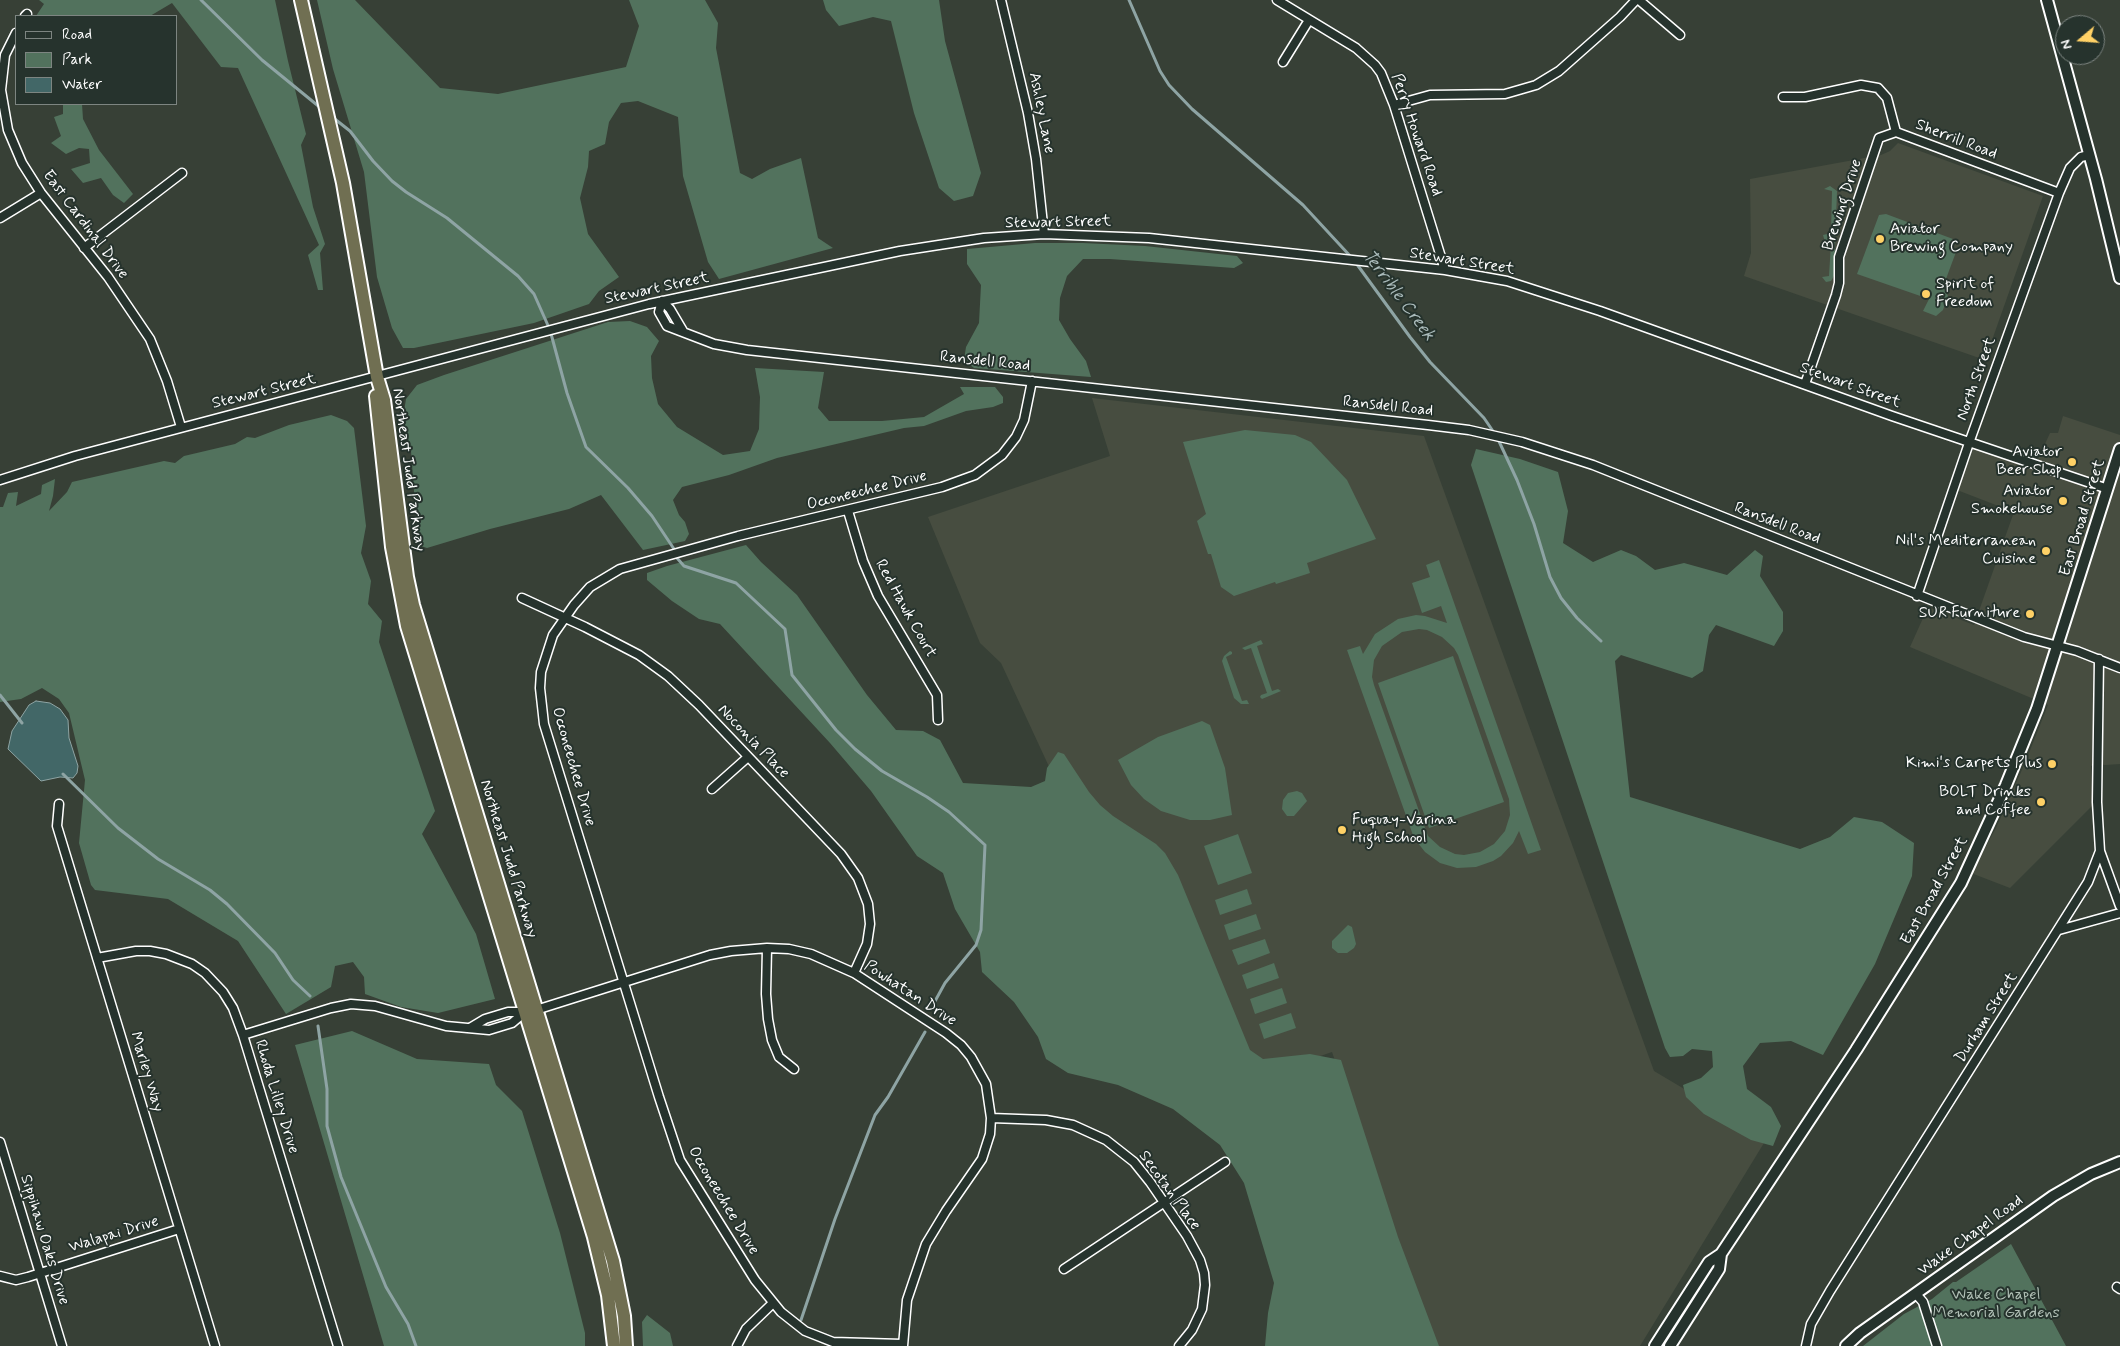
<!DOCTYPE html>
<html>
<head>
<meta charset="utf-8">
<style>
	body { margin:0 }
	#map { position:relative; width:2120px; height:1346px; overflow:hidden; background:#374036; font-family:Mynerve,sans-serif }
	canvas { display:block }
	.legend { position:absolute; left:15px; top:15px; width:162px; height:90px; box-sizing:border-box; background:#26332d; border:1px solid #7d8581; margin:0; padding:6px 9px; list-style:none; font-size:15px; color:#fff }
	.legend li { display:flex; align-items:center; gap:10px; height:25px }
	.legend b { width:25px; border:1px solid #7d8581 }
	.north { position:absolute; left:2055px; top:15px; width:50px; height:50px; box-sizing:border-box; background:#26332d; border:1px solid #7d8581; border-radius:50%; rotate:252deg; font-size:14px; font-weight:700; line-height:20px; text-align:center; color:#fff }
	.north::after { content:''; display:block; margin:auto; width:18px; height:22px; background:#ffd166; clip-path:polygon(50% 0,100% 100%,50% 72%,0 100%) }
</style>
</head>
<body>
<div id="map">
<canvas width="2120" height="1346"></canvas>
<ul class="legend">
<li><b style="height:6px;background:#26332d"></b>Road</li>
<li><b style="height:14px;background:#52725d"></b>Park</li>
<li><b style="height:14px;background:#426767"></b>Water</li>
</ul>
<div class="north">N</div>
</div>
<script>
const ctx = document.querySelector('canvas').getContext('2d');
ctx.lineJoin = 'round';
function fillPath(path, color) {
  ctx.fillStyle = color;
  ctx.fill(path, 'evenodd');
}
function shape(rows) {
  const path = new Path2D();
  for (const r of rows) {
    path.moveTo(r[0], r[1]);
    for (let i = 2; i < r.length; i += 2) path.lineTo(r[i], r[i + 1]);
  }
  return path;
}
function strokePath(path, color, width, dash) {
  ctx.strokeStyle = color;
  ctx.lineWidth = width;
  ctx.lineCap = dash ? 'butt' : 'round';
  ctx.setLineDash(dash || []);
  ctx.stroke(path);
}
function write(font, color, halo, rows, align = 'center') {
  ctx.font = font + ' Mynerve,sans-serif';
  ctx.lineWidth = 4;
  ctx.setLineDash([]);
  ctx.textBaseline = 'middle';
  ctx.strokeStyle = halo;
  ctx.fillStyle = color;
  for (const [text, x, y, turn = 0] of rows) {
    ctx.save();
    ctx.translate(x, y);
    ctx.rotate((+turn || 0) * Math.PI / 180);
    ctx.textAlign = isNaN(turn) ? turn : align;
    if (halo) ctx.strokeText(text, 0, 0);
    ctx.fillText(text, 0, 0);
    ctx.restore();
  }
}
fillPath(shape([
	[1898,143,2043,196,1985,360,1744,276,1751,253,1750,179,1881,155,1890,151],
	[1092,398,1424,436,1654,1071,1767,1138,1640,1346,1434,1346,1332,1052,1256,1078,1058,786,1001,663,980,643,928,517,1110,456],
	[2063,416,2120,435,2120,764,2091,766,2092,806,2010,888,1971,873,1996,828,2025,763,2048,705,1910,647,1928,607,1974,625,2014,512,1957,490,1974,447,2034,468,2050,433,2058,433]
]), '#474d40');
fillPath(shape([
	[39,0,275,0,288,61,306,134,301,145,313,207,325,244,320,253,323,290,318,290,308,255,319,245,238,68,221,67,172,3,150,16,36,16,44,4],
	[317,0,355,0,440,88,498,94,626,67,639,26,629,0,705,0,718,23,716,48,740,173,752,179,770,169,801,158,818,238,833,248,719,279,708,262,683,176,678,117,638,101,621,103,609,122,605,144,589,151,588,167,580,198,588,234,619,277,599,291,589,304,534,323,414,348,403,348,392,328,377,277,364,172,333,69],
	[823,0,939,0,945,41,981,173,973,196,954,201,939,188,914,113,891,21,873,17,839,26,826,10],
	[63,104,82,104,83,119,99,150,133,194,124,203,113,195,101,178,83,183,71,169,90,163,89,149,79,148,66,154,51,143,61,136,54,117,63,114],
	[1830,186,1837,191,1834,276,1831,281,1826,282,1822,277,1829,276,1831,243,1825,242,1823,235,1831,233,1832,191,1824,189],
	[1886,214,1953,239,1952,247,1956,252,1943,287,1948,296,1943,310,1936,316,1923,311,1929,299,1857,274,1879,215],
	[1035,243,1083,243,1145,246,1237,256,1243,263,1234,268,1110,259,1083,259,1067,276,1060,298,1059,320,1070,339,1086,361,1091,377,974,368,964,360,966,347,979,323,981,285,967,264,967,249],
	[630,321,647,327,659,341,651,356,652,378,658,404,677,427,723,455,750,451,759,429,760,397,755,368,824,372,818,408,829,421,882,421,924,417,964,394,960,387,995,387,1003,397,1003,403,993,407,966,411,924,426,904,428,777,458,729,475,682,487,673,500,679,515,685,522,689,534,685,541,643,550,601,495,569,509,490,529,427,548,418,545,411,451,403,418,406,399,417,385,444,375,608,322],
	[331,415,347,421,354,428,366,526,361,553,371,581,368,604,382,621,379,642,435,811,422,834,476,934,495,999,438,1013,401,1007,365,994,364,977,353,962,335,966,331,987,286,1014,238,941,168,899,95,890,91,885,79,843,85,780,69,713,59,699,42,688,21,699,0,702,0,507,3,507,8,493,18,492,16,506,41,494,42,485,55,479,53,496,49,511,67,492,72,482,164,461,175,463,184,456,235,444,247,437,255,438,289,425],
	[1245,430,1295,435,1311,442,1347,480,1376,539,1307,563,1310,573,1276,584,1275,582,1234,596,1221,587,1211,554,1208,554,1197,521,1206,514,1183,442],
	[1476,449,1520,459,1558,472,1568,511,1563,543,1593,562,1621,550,1636,556,1655,570,1684,563,1727,575,1755,550,1763,556,1760,576,1783,612,1783,631,1774,646,1716,625,1709,635,1703,671,1692,678,1621,655,1615,661,1630,797,1800,849,1830,837,1854,817,1882,822,1914,843,1912,876,1875,964,1823,1055,1791,1041,1760,1043,1743,1066,1747,1089,1771,1107,1781,1126,1773,1146,1751,1140,1704,1114,1686,1097,1683,1085,1701,1078,1713,1067,1712,1051,1692,1049,1683,1056,1670,1057,1665,1048,1471,465],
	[746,545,761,562,797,595,867,695,896,730,923,731,940,740,963,783,1031,787,1045,781,1047,768,1058,752,1064,754,1089,792,1100,805,1113,816,1156,844,1165,853,1178,875,1250,1050,1263,1059,1310,1054,1341,1060,1398,1237,1439,1346,1265,1346,1268,1313,1274,1283,1244,1183,1220,1145,1173,1109,1118,1085,1068,1073,1046,1059,1038,1037,1014,1002,982,972,980,952,955,909,943,873,917,856,871,791,830,743,720,624,699,619,672,601,647,580,647,573,667,566],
	[1439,560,1541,850,1528,854,1519,831,1513,843,1501,856,1493,861,1476,867,1457,868,1440,863,1425,852,1414,838,1347,650,1360,646,1363,654,1375,634,1398,619,1416,615,1425,616,1447,623,1441,606,1422,613,1412,583,1430,577,1426,565],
	[1419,629,1427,630,1442,637,1454,648,1458,655,1509,799,1510,815,1505,831,1494,844,1480,852,1464,855,1455,854,1440,847,1428,836,1374,685,1372,677,1374,660,1382,646,1402,632],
	[1261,640,1263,644,1257,646,1272,691,1278,689,1281,691,1262,699,1260,697,1261,695,1267,693,1251,648,1245,650,1242,648],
	[1230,651,1232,652,1232,654,1226,657,1242,701,1247,700,1249,704,1241,704,1234,698,1222,661,1224,656],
	[1453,656,1504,802,1429,828,1378,683],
	[1202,721,1210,725,1225,768,1232,815,1210,820,1190,820,1161,811,1144,799,1131,785,1118,760,1158,737],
	[1297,791,1302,793,1307,801,1294,816,1287,816,1282,809,1283,800,1288,793],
	[1238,834,1252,873,1218,885,1204,846],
	[1247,889,1252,904,1220,915,1215,900],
	[1256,914,1261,929,1229,940,1224,925],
	[1348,925,1352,927,1356,944,1354,948,1347,953,1338,953,1332,948,1332,941],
	[1265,939,1270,953,1238,965,1232,950],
	[1274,963,1279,978,1247,989,1242,975],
	[1282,988,1287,1003,1255,1014,1250,999],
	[1291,1013,1296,1028,1264,1039,1259,1024],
	[352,1031,417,1059,489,1064,496,1085,522,1111,560,1233,585,1333,585,1346,384,1346,295,1045],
	[2011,1244,2066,1346,1863,1346,1904,1314,1932,1299,1953,1282,1956,1282],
	[647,1315,670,1333,673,1346,643,1346,642,1322]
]), '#52725d');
const water = shape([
	[36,701,50,703,60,709,68,720,69,738,78,766,77,773,73,778,60,777,41,781,8,749,12,731,29,705,36,701]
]);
fillPath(water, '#426767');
strokePath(water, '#8ea4a4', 1);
strokePath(shape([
	[201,0,262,60,322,109],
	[1129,0,1160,71,1169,85,1192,109,1303,205,1352,258],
	[331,116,350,131,373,161,392,181,406,192,447,218,518,276,534,294,550,330,567,393,586,447,628,488,652,516,674,549],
	[1356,263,1410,337,1430,362,1484,418,1497,437,1517,480,1534,524,1550,577,1561,598,1577,618,1601,641],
	[677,558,684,566,736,583,785,629,792,675,836,730,855,749,882,771,927,797,949,812,985,845,981,930,976,945,945,983,934,1003,937,1010],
	[0,695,22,723],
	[63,774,118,828,158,859,210,890,227,904,275,953,293,980,310,996],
	[318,1026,327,1089,327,1126,341,1177,386,1287,408,1324,416,1346],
	[801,1320,835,1219,875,1115,888,1097,925,1032]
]), '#8ea4a4', 3);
const minor = shape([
	[1001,0,1028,113,1036,159,1044,234],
	[1277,0,1356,48,1375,65,1381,73,1394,105,1445,270],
	[1639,0,1680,35],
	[25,16,27,14],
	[16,33,5,55,1,90,8,130,22,163,41,193,108,277,150,339,167,381,181,427],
	[1283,62,1309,20],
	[1783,97,1805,97,1861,85,1878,88,1887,98,1896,132],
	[1394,105,1430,95,1505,94,1536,85,1559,71,1620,17,1636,0],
	[1896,132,2059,193],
	[0,218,41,193],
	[84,248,182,173],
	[683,331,670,309,662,301,659,312,667,326,714,344,747,350,1428,425,1469,430,1522,442,1593,465,2024,637,2077,651,2120,668],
	[1805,384,1836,295,1839,283,1839,257,1879,138,1896,132],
	[0,480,75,456,649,304,900,251,984,238,1044,234,1149,238,1445,270,1507,281,1600,311,1892,416,2108,489],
	[848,511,863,561,878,596,937,695,938,720],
	[1917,596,1969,443,2059,193,2070,168,2081,157,2089,155],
	[522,598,585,627,639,655,668,676,699,705,841,854,858,878,868,904,870,924,867,944,854,973],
	[712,789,748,757],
	[59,804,57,826,215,1346],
	[2100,851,2120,906],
	[2059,930,2120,913],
	[767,948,766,994,768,1019,772,1040,779,1057,794,1069],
	[97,958,136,951,150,951,166,954,192,964,205,973,223,992,233,1008,243,1035,338,1346],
	[470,1028,485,1019,508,1012,525,1012,536,1010,710,955,731,951,767,948,789,949,811,954,854,973,946,1033,961,1045,971,1057,986,1084,991,1118,990,1134,982,1159,946,1211,926,1244,907,1300,903,1346],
	[243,1035,331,1008,351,1004,375,1006,446,1026,489,1030,512,1023,525,1012],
	[991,1118,1046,1120,1073,1125,1106,1140,1134,1162,1150,1182,1187,1236,1200,1260,1204,1273,1205,1285,1202,1309,1192,1330,1179,1346],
	[0,1142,62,1346],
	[1064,1269,1225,1162],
	[0,1276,16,1280,28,1277,179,1229],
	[2117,1287,2120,1289],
	[1916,1294,1923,1302,1937,1346],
	[902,1344,833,1342,805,1331,781,1312,755,1280,680,1160,659,1097,544,724,540,688,541,672,553,635,574,605,590,587,620,569,738,536,942,487,975,475,1002,455,1016,437,1024,420,1032,381],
	[737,1346,746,1329,772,1304],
	[1806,1346,1811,1324,1830,1291,2088,882,2100,851,2097,802,2099,659]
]);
const secondary = shape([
	[2047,0,2096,179,2120,278],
	[1655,1346,1709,1262,1721,1254,1770,1180,1856,1050,1961,883,2006,785,2037,709,2120,449],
	[1670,1346,1719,1269,1721,1254],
	[1846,1346,1860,1333,2053,1196,2091,1174,2120,1162]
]);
const trunk = shape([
	[301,0,343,183,377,377,384,400,407,577,413,605,613,1261,624,1316,626,1346],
	[376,396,392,547,407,626,594,1237,608,1295,614,1346]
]);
strokePath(minor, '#fff', 11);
strokePath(secondary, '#fff', 14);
strokePath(trunk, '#fff', 16);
strokePath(minor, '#26332d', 8);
strokePath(secondary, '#26332d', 10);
strokePath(trunk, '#706f52', 12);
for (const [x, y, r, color] of [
	[1880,239,5,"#ffd166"],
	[1926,294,5,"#ffd166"],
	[2072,462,5,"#ffd166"],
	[2063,501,5,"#ffd166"],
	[2046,551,5,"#ffd166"],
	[2030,614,5,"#ffd166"],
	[2052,764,5,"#ffd166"],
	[2041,802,5,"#ffd166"],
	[1342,830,5,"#ffd166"]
]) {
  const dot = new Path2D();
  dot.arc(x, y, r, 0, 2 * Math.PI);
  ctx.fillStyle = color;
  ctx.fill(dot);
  strokePath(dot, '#26332d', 2);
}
write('16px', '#fff', '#26332d', [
	["Ashley Lane",1041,113,79],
	["Perry Howard Road",1416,135,71],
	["Sherrill Road",1956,140,21],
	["Brewing Drive",1843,205,-72],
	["Stewart Street",1058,223,-1],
	["East Cardinal Drive",85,225,53],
	["Stewart Street",1462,262,9],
	["Stewart Street",657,289,-12],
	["Ransdell Road",985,362,6],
	["North Street",1977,379,-70],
	["Stewart Street",1850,386,20],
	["Stewart Street",264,392,-14],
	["Ransdell Road",1388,407,6],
	["Northeast Judd Parkway",408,470,82],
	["Occoneechee Drive",867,491,-14],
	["East Broad Street",2083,518,-73],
	["Ransdell Road",1777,524,21],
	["Red Hawk Court",905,609,61],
	["Noconia Place",753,742,46],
	["Occoneechee Drive",573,767,74],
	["Northeast Judd Parkway",508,859,73],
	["East Broad Street",1935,891,-61],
	["Powhatan Drive",910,994,33],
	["Durham Street",1987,1018,-58],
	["Marley Way",146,1072,73],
	["Rhoda Lilley Drive",276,1097,73],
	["Secotan Place",1169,1191,54],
	["Occoneechee Drive",723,1201,59],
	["Walapai Drive",114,1235,-17],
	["Wake Chapel Road",1971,1236,-36],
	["Sippihaw Oaks Drive",44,1240,73]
]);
write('16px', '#fff', '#26332d', [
	["Aviator",1890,230,"left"],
	["Brewing Company",1890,248,"left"],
	["Spirit of",1936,285,"left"],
	["Freedom",1936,303,"left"],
	["Aviator",2062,453],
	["Beer Shop",2062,471],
	["Aviator",2053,492],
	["Smokehouse",2053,510],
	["Nil's Mediterranean",2036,542],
	["Cuisine",2036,560],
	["SUR Furniture",2020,614],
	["Kimi's Carpets Plus",2042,764],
	["BOLT Drinks",2031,793],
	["and Coffee",2031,811],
	["Fuquay-Varina",1352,821,"left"],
	["High School",1352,839,"left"]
], 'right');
write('16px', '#b1c0b6', '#26332d', [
	["Wake Chapel",1996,1296],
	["Memorial Gardens",1996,1314]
]);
write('italic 18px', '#abb', '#26332d', [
	["Terrible Creek",1398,296,53]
]);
</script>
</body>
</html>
